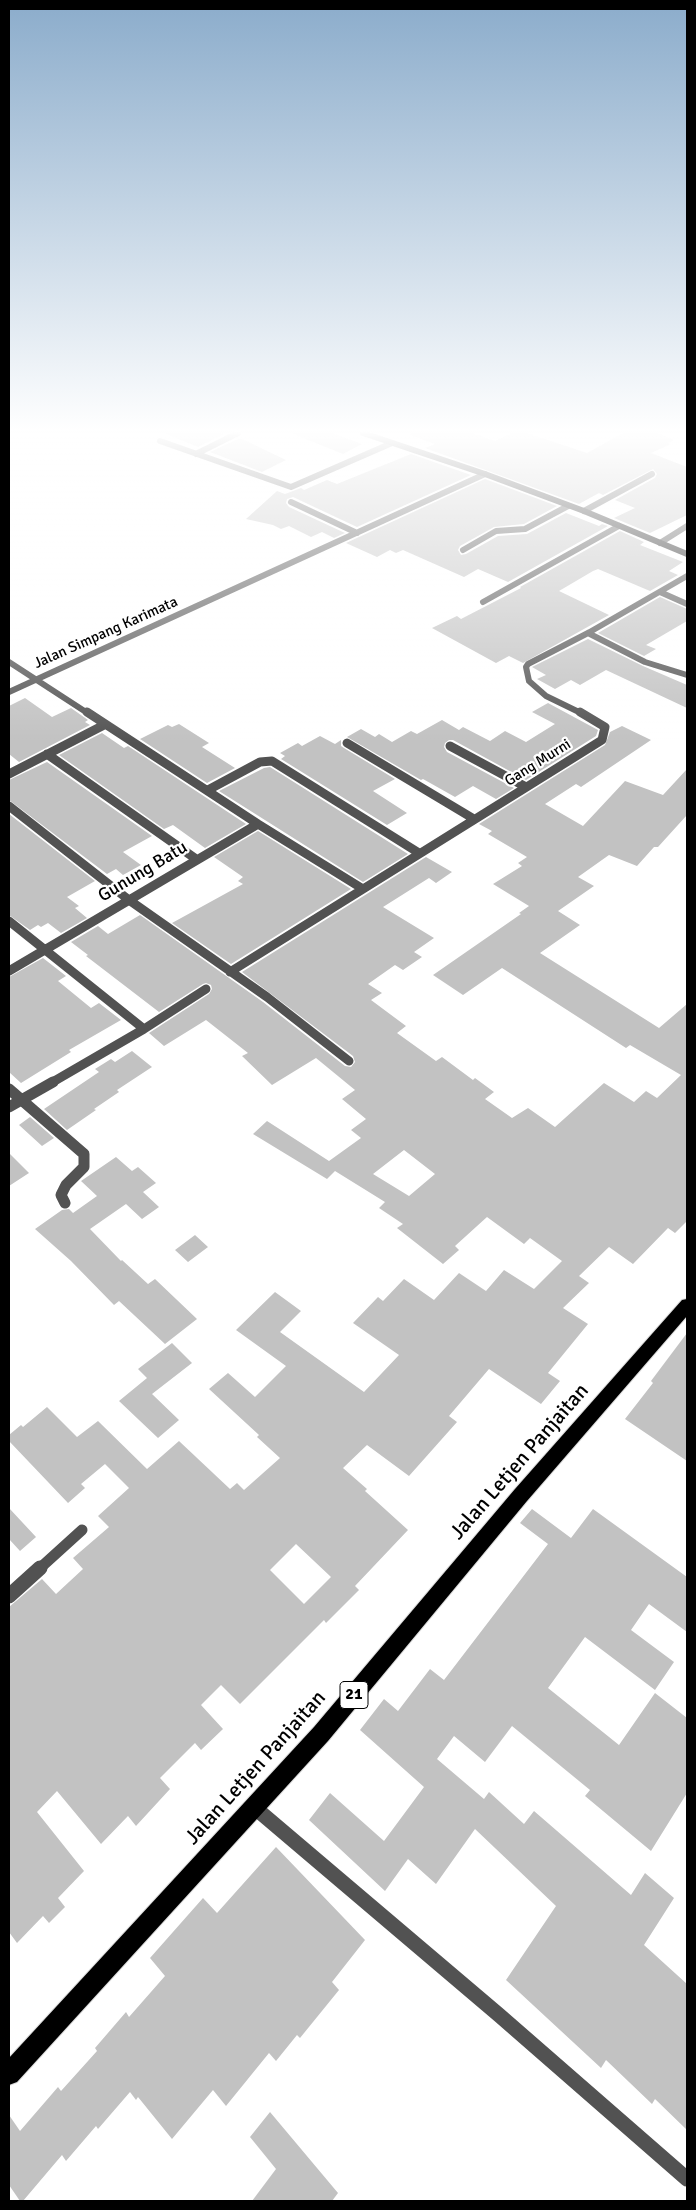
<!DOCTYPE html>
<html>
<head>
<meta charset="utf-8">
<style>
	body { margin:0 }
	#map { position:relative; width:696px; height:2210px; overflow:hidden; background:#fff; font-family:Signika,sans-serif }
	canvas { display:block }
	.frame { position:absolute; inset:0; border:10px solid #000; pointer-events:none }
</style>
</head>
<body>
<div id="map">
<canvas width="696" height="2210"></canvas>
<div class="frame"></div>
</div>
<script>
const ctx = document.querySelector('canvas').getContext('2d');
ctx.lineJoin = 'round';
function fillPath(path, color) {
  ctx.fillStyle = color;
  ctx.fill(path, 'evenodd');
}
function shape(rows) {
  const path = new Path2D();
  for (const r of rows) {
    path.moveTo(r[0], r[1]);
    for (let i = 2; i < r.length; i += 2) path.lineTo(r[i], r[i + 1]);
  }
  return path;
}
function strokePath(path, color, width, dash) {
  ctx.strokeStyle = color;
  ctx.lineWidth = width;
  ctx.lineCap = dash ? 'butt' : 'round';
  ctx.setLineDash(dash || []);
  ctx.stroke(path);
}
function write(font, color, halo, rows, align = 'center') {
  ctx.font = font + ' Signika,sans-serif';
  ctx.lineWidth = 4.5;
  ctx.setLineDash([]);
  ctx.textBaseline = 'middle';
  ctx.strokeStyle = halo;
  ctx.fillStyle = color;
  for (const [text, x, y, turn = 0] of rows) {
    ctx.save();
    ctx.translate(x, y);
    ctx.rotate((+turn || 0) * Math.PI / 180);
    ctx.textAlign = isNaN(turn) ? turn : align;
    if (halo) ctx.strokeText(text, 0, 0);
    ctx.fillText(text, 0, 0);
    ctx.restore();
  }
}
fillPath(shape([
	[164,433,220,433,224,434,198,447],
	[291,433,332,433,362,444,343,454],
	[411,433,472,433,495,441,512,433,527,433,587,453,623,433,657,433,674,440,668,443,671,444,651,453,687,467,687,515,650,533,614,518,635,508,615,500,655,478,657,474,653,469,603,495,599,493,579,504,425,448,435,444,410,435],
	[238,439,242,439,286,460,262,472,210,452],
	[411,454,471,475,357,527,293,497,287,499,286,503,289,507,345,533,334,538,322,532,311,537,289,526,281,529,273,525,246,519,277,491,285,494,301,488,304,490,327,480,337,484],
	[485,479,557,506,524,524,494,527,460,546,458,550,461,555,466,554,498,536,527,534,566,513,599,526,602,524,608,526,508,582,478,569,464,577,403,550,396,553,390,550,377,557,346,543],
	[620,531,644,542,640,545,683,562,669,571,678,575,650,591,598,569,593,571,559,591,609,615,523,663,509,656,496,663,432,628,457,616,461,619,521,588,520,587],
	[660,597,687,609,687,621,646,645,656,649,644,656,598,633],
	[588,639,643,666,687,685,687,708,606,670,580,685,571,680,555,689,537,679,546,675,532,667],
	[25,698,52,717,71,708,88,720,85,722,90,725,19,762,9,754,9,706],
	[548,703,598,730,596,736,526,780,453,740,449,740,445,743,444,747,447,752,514,788,496,799,473,786,455,797,423,779,421,780,347,737,361,729,375,737,379,734,392,742,411,731,417,734,442,720,459,730,463,727,490,741,505,731,526,742,555,724,532,712],
	[179,724,209,743,202,747,235,768,207,783,140,739,168,725,172,727],
	[622,726,651,740,581,787,576,784,545,804,583,826,625,781,663,795,687,769,687,815,658,847,654,847,637,866,609,855,578,877,594,886,558,911,580,925,540,953,659,1028,687,1004,687,1221,675,1233,668,1228,633,1264,609,1247,579,1276,589,1283,563,1308,588,1324,548,1373,560,1381,541,1404,489,1369,449,1416,457,1422,409,1476,367,1445,343,1468,367,1489,365,1491,408,1530,355,1586,359,1590,326,1623,324,1620,240,1704,221,1685,201,1705,223,1729,201,1750,195,1743,160,1778,170,1789,136,1826,128,1816,101,1844,57,1791,37,1812,84,1871,58,1898,65,1907,49,1923,43,1916,17,1943,9,1932,9,1607,42,1579,56,1594,83,1569,73,1558,109,1527,98,1516,129,1488,105,1464,81,1484,85,1488,68,1503,9,1441,9,1435,21,1425,23,1427,47,1407,77,1437,98,1421,147,1469,179,1441,230,1489,237,1483,244,1490,280,1458,257,1437,259,1435,209,1389,228,1373,255,1397,286,1366,236,1330,275,1292,301,1311,280,1332,364,1392,399,1355,353,1323,378,1297,383,1301,404,1279,434,1300,459,1273,486,1291,504,1270,534,1289,562,1261,530,1238,524,1244,487,1217,455,1246,459,1250,443,1264,397,1228,403,1224,379,1208,385,1202,335,1171,327,1179,253,1134,267,1121,329,1161,361,1138,351,1130,366,1119,342,1099,355,1090,316,1058,272,1085,242,1056,248,1053,206,1020,164,1046,149,1033,209,994,212,989,211,985,206,983,203,984,159,1012,86,956,88,955,71,942,98,926,108,934,140,915,263,1002,345,1066,351,1067,355,1062,353,1056,242,972,426,857,452,872,436,883,429,878,383,907,434,938,414,952,422,957,403,970,395,965,368,984,382,993,371,1000,406,1026,397,1033,436,1061,442,1057,473,1080,475,1078,494,1092,485,1099,512,1118,528,1108,555,1127,604,1083,634,1102,646,1091,657,1098,681,1075,630,1045,626,1048,502,968,463,995,433,975,521,914,519,913,529,906,493,884,522,866,518,863,527,857,488,834,492,831,479,824,605,745,610,732],
	[404,1150,435,1174,409,1196,373,1174],
	[296,1544,331,1577,304,1604,270,1570],
	[102,733,124,748,128,746,246,824,205,848,173,825,164,829,59,755],
	[320,736,335,744,341,740,341,746,344,748,395,779,373,791,407,813,387,825,281,759,285,756,280,753,298,743,302,746],
	[47,762,152,836,123,852,141,865,123,875,116,869,107,874,9,800,9,780],
	[270,767,408,854,363,882,219,791,264,768],
	[9,814,95,881,67,897,79,906,75,908,87,918,61,933,48,923,41,927,38,925,30,930,9,915],
	[258,831,351,889,231,964,172,923,243,884,238,881,243,877,214,857],
	[43,958,66,976,58,981,91,1008,99,1003,121,1020,69,1050,71,1052,21,1083,9,1072,9,977],
	[132,1051,152,1067,117,1090,119,1092,94,1109,96,1110,67,1130,44,1109,99,1072,95,1069,111,1059,115,1062],
	[30,1117,54,1138,42,1146,19,1125],
	[9,1153,29,1173,9,1186],
	[116,1157,132,1171,138,1167,156,1183,143,1192,159,1207,142,1219,126,1204,90,1229,121,1261,122,1260,148,1284,155,1279,197,1319,165,1344,119,1301,114,1305,71,1261,35,1229,62,1210,69,1209,73,1213,97,1196,81,1181],
	[195,1235,208,1247,188,1262,175,1250],
	[687,1333,687,1461,625,1419,653,1383,651,1381],
	[172,1343,192,1363,152,1394,179,1420,158,1438,119,1401,147,1378,138,1369],
	[9,1508,36,1537,20,1551,9,1539],
	[532,1509,571,1538,593,1509,687,1577,687,1632,649,1604,631,1630,674,1662,655,1690,585,1637,548,1688,619,1745,655,1693,687,1718,687,1793,651,1851,585,1796,590,1790,512,1726,485,1762,454,1736,437,1759,484,1799,489,1792,524,1824,534,1811,631,1895,645,1873,674,1898,644,1945,687,1984,687,2130,655,2099,652,2104,606,2060,601,2068,506,1980,556,1906,475,1829,436,1884,408,1859,385,1891,309,1820,330,1793,384,1841,424,1787,360,1730,384,1699,398,1711,430,1669,444,1680,548,1544,520,1523],
	[276,1847,365,1940,332,1982,339,1990,300,2038,297,2035,276,2061,269,2053,226,2106,213,2090,172,2139,138,2097,136,2100,130,2092,98,2129,96,2126,66,2161,62,2155,23,2201,20,2201,9,2185,9,2115,20,2131,58,2087,61,2091,97,2051,95,2048,126,2012,129,2017,165,1976,150,1958,203,1898,217,1913],
	[270,2112,338,2193,332,2201,252,2201,276,2169,250,2137]
]), '#c2c2c2');
const trunk = shape([
	[687,1299,687,1316,527,1501,328,1741,17,2082,9,2085,9,2058,314,1727,515,1489,682,1300,687,1299]
]);
strokePath(trunk, '#dbdbdb', 2);
strokePath(shape([
	[160,441,291,487,392,443],
	[196,454,238,433],
	[291,502,357,533],
	[584,511,652,474],
	[660,543,687,526],
	[463,550,496,531,525,529,568,506],
	[660,592,687,604],
	[483,602,619,526],
	[588,633,645,662,687,675],
	[9,662,89,714],
	[9,692,485,474],
	[583,714,546,696,529,681,526,667,528,664,588,633,687,576]
]), '#525252', 6);
strokePath(shape([
	[87,712,258,824,363,889],
	[347,743,474,819],
	[450,746,526,787],
	[47,754,196,859],
	[9,774,104,725],
	[208,790,260,762,272,761,419,853],
	[9,806,129,900,267,997,349,1061],
	[9,921,144,1029],
	[9,971,258,824],
	[230,972,602,740,605,727,580,712],
	[51,1083,144,1029,206,989]
]), '#525252', 9);
strokePath(shape([
	[9,1089,84,1154,84,1167,66,1185,61,1195,65,1203],
	[9,1107,53,1082],
	[39,1569,82,1530]
]), '#525252', 11);
strokePath(shape([
	[9,1596,40,1568],
	[254,1807,499,2015,687,2179]
]), '#525252', 15);
strokePath(shape([
	[363,433,485,474,584,511,687,554]
]), '#1f1f1f', 6);
fillPath(trunk, '#000');
const sky = ctx.createLinearGradient(0, 0, 0, 743);
sky.addColorStop(0, '#8baccb');
sky.addColorStop(0.58, '#fff');
sky.addColorStop(1, '#ffffff00');
ctx.fillStyle = sky;
ctx.fillRect(0, 0, 696, 743);
write('15px', '#000', '#fff', [
	["Jalan Simpang Karimata",106,633,-24],
	["Gang Murni",538,763,-32]
]);
for (const [x, y, w] of [
	[354,1695,28]
]) {
  const box = new Path2D();
  box.roundRect(x - w / 2, y - 13.5, w, 27, 4);
  ctx.fillStyle = '#fff';
  ctx.fill(box);
  strokePath(box, '#000', 1);
}
write('bold 16px', '#000', null, [
	["21",354,1695]
]);
write('18px', '#000', '#fff', [
	["Gunung Batu",143,872,-31]
]);
write('21px', '#000', '#fff', [
	["Jalan Letjen Panjaitan",520,1462,-49],
	["Jalan Letjen Panjaitan",256,1768,-48]
]);
</script>
</body>
</html>
